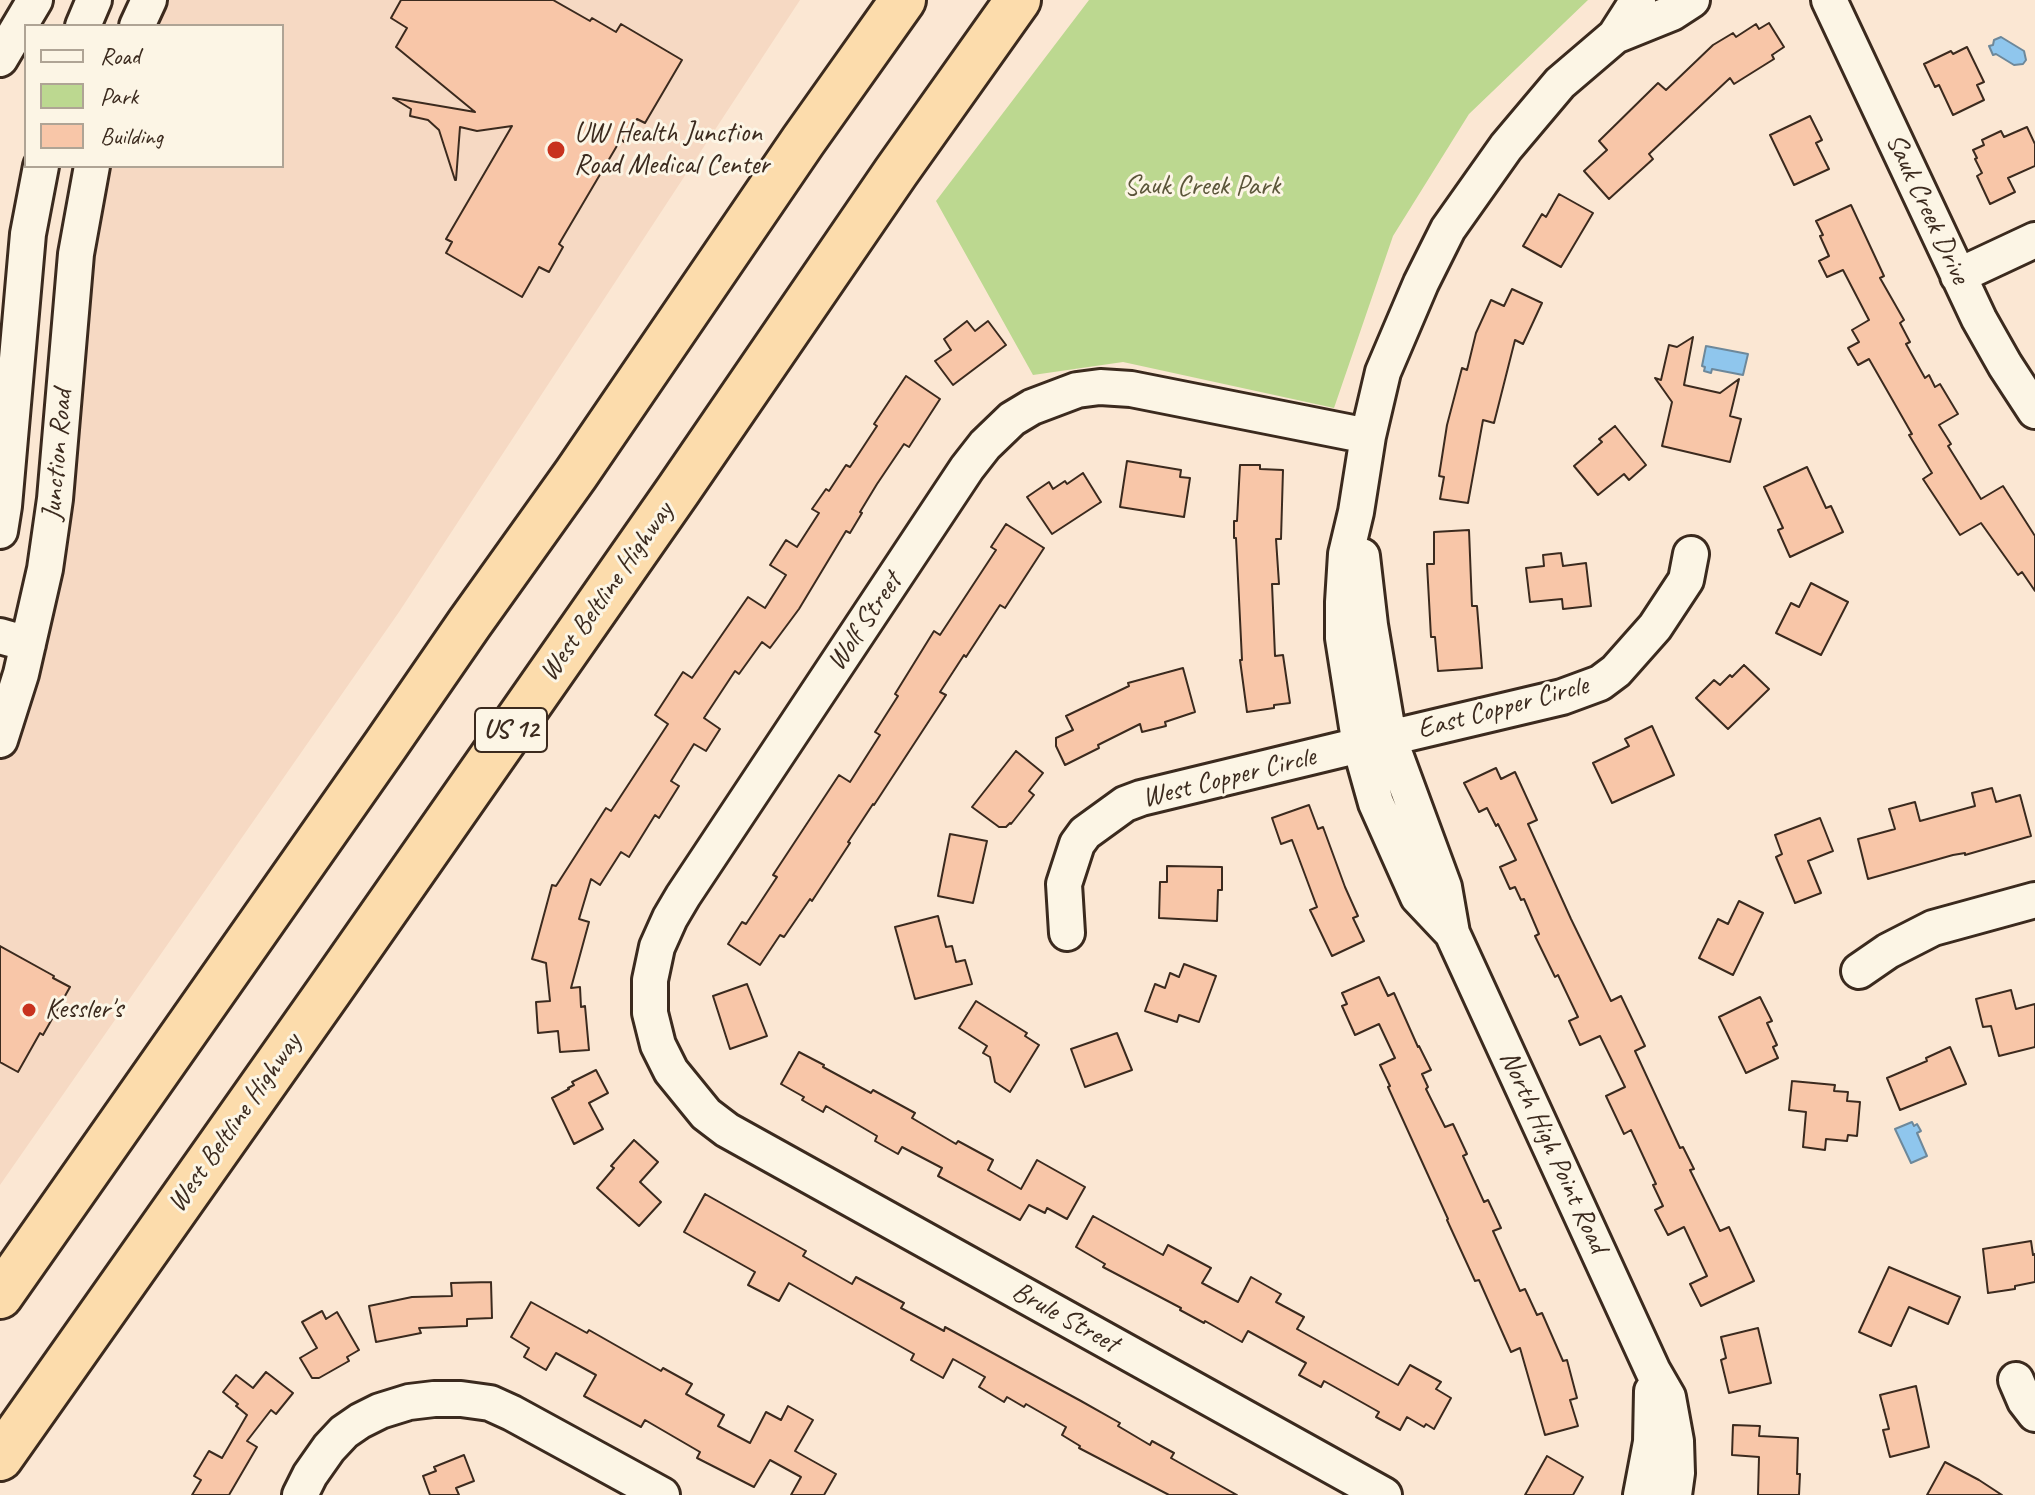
<!DOCTYPE html>
<html>
<head>
<meta charset="utf-8">
<style>
	body { margin:0 }
	#map { position:relative; width:2035px; height:1495px; overflow:hidden; background:#fbe7d3; font-family:Caveat,sans-serif }
	canvas { display:block }
	.legend { position:absolute; left:24px; top:24px; width:260px; height:144px; box-sizing:border-box; background:#fcf5e5; border:2px solid #afa495; margin:0; padding:10px 14px; list-style:none; font-size:24px; color:#3b2a1e }
	.legend li { display:flex; align-items:center; gap:16px; height:40px }
	.legend b { width:40px; border:2px solid #afa495 }
</style>
</head>
<body>
<div id="map">
<canvas width="2035" height="1495"></canvas>
<ul class="legend">
<li><b style="height:10px;background:#fcf5e5"></b>Road</li>
<li><b style="height:22px;background:#bcd890"></b>Park</li>
<li><b style="height:22px;background:#f8c6a8"></b>Building</li>
</ul>
</div>
<script>
const ctx = document.querySelector('canvas').getContext('2d');
ctx.lineJoin = 'round';
function fillPath(path, color) {
  ctx.fillStyle = color;
  ctx.fill(path, 'evenodd');
}
function shape(rows) {
  const path = new Path2D();
  for (const r of rows) {
    path.moveTo(r[0], r[1]);
    for (let i = 2; i < r.length; i += 2) path.lineTo(r[i], r[i + 1]);
  }
  return path;
}
function strokePath(path, color, width, dash) {
  ctx.strokeStyle = color;
  ctx.lineWidth = width;
  ctx.lineCap = dash ? 'butt' : 'round';
  ctx.setLineDash(dash || []);
  ctx.stroke(path);
}
function write(font, color, halo, rows, align = 'center') {
  ctx.font = font + ' Caveat,sans-serif';
  ctx.lineWidth = 6;
  ctx.setLineDash([]);
  ctx.textBaseline = 'middle';
  ctx.strokeStyle = halo;
  ctx.fillStyle = color;
  for (const [text, x, y, turn = 0] of rows) {
    ctx.save();
    ctx.translate(x, y);
    ctx.rotate((+turn || 0) * Math.PI / 180);
    ctx.textAlign = isNaN(turn) ? turn : align;
    if (halo) ctx.strokeText(text, 0, 0);
    ctx.fillText(text, 0, 0);
    ctx.restore();
  }
}
fillPath(shape([
	[149,0,800,0,399,612,0,1185,0,740,21,674,92,166,282,166,282,26,137,26]
]), '#f6d9c3');
fillPath(shape([
	[1089,0,1588,0,1469,114,1393,236,1334,408,1123,362,1033,375,936,201]
]), '#bcd890');
const water = shape([
	[2001,37,2024,51,2026,60,2023,64,2014,65,1996,54,1993,55,1989,46,1993,45,1994,40,2001,37],
	[1706,346,1748,354,1743,375,1712,369,1711,373,1704,371,1705,367,1702,366,1706,346],
	[1912,1122,1914,1126,1917,1124,1921,1131,1917,1133,1927,1156,1911,1163,1895,1129,1912,1122]
]);
fillPath(water, '#8fc6ed');
strokePath(water, '#6d889a', 2);
const building = shape([
	[401,0,553,0,590,21,592,18,616,32,621,24,682,60,645,123,637,119,624,142,621,139,559,244,563,247,549,272,539,267,522,297,446,253,452,242,446,239,512,126,477,131,460,127,456,180,455,180,439,130,428,120,410,116,411,109,393,98,475,112,396,47,407,28,391,18,401,0],
	[1769,23,1784,47,1772,55,1774,59,1734,84,1730,78,1649,154,1653,159,1609,199,1584,171,1607,150,1599,141,1658,83,1666,90,1713,45,1733,33,1736,37,1756,24,1759,29,1769,23],
	[1967,47,1984,82,1977,85,1984,100,1953,115,1939,85,1935,87,1924,64,1951,51,1953,54,1967,47],
	[1810,116,1822,140,1816,143,1829,169,1794,185,1770,135,1810,116],
	[2027,127,2035,144,2035,166,2008,178,2015,192,1990,204,1977,176,1982,173,1975,159,1977,158,1973,150,1984,145,1982,140,2001,131,2004,137,2027,127],
	[1559,194,1593,213,1561,267,1523,246,1542,214,1546,217,1559,194],
	[1851,205,1884,276,1880,278,1904,320,1900,323,1910,342,1906,344,1925,378,1929,375,1935,387,1940,384,1958,414,1939,425,1951,444,1948,446,1981,499,2003,486,2035,536,2035,591,2022,572,2018,575,1981,523,1960,535,1923,479,1932,473,1909,435,1912,434,1869,359,1858,365,1848,348,1859,342,1852,330,1869,320,1843,270,1827,277,1819,261,1829,256,1820,236,1823,235,1816,221,1851,205],
	[1512,289,1542,303,1523,344,1515,340,1494,423,1483,420,1468,503,1440,499,1444,477,1439,476,1447,425,1462,368,1467,370,1476,333,1491,300,1504,306,1512,289],
	[967,321,975,331,988,321,1006,345,953,385,935,361,951,350,944,339,967,321],
	[1693,337,1684,385,1720,393,1739,379,1730,416,1741,419,1730,462,1662,446,1672,402,1655,378,1661,380,1669,345,1677,347,1693,337],
	[906,376,940,399,909,447,904,444,877,484,860,512,862,513,850,533,846,531,799,609,770,648,762,642,739,674,735,671,704,718,720,729,706,751,694,744,671,781,679,786,659,818,655,815,629,857,621,852,600,885,591,879,579,919,589,922,571,988,580,987,581,1007,585,1006,589,1050,560,1052,558,1031,538,1033,536,1002,550,1001,546,963,532,959,552,885,556,886,606,808,611,811,668,724,655,715,683,672,692,678,748,597,765,608,786,575,770,565,786,540,797,547,819,513,812,509,826,489,829,491,846,465,850,467,877,426,874,424,906,376],
	[1615,426,1646,465,1629,480,1624,474,1598,495,1574,466,1602,442,1599,439,1615,426],
	[1127,461,1181,470,1180,477,1190,478,1184,517,1120,507,1127,461],
	[1240,465,1260,465,1260,469,1283,470,1281,539,1276,539,1279,584,1272,584,1275,656,1283,655,1290,703,1274,705,1274,708,1247,712,1240,660,1242,660,1236,538,1234,538,1234,521,1237,521,1240,465],
	[1807,467,1826,508,1831,506,1843,532,1790,557,1778,530,1783,528,1764,487,1807,467],
	[1083,473,1101,502,1052,534,1027,497,1049,482,1053,489,1065,481,1067,484,1083,473],
	[1006,524,1044,548,1005,608,1000,605,966,657,964,655,940,692,946,695,874,805,873,804,848,842,850,843,812,901,810,899,784,937,780,935,760,965,728,944,742,922,746,924,777,877,773,875,839,775,850,782,880,735,875,732,898,696,895,694,934,631,940,635,996,550,991,547,1006,524],
	[1469,530,1472,606,1477,606,1482,668,1438,671,1435,637,1431,637,1427,564,1434,564,1434,532,1469,530],
	[1561,553,1563,566,1586,563,1591,606,1563,609,1562,599,1530,602,1526,568,1544,566,1543,555,1561,553],
	[1811,583,1848,602,1821,655,1776,633,1791,603,1799,607,1811,583],
	[1744,665,1769,689,1728,729,1696,698,1714,680,1720,685,1730,675,1732,677,1744,665],
	[1183,668,1195,712,1165,722,1166,726,1142,732,1140,724,1098,745,1099,748,1065,765,1056,746,1056,738,1073,730,1066,716,1129,686,1128,683,1183,668],
	[1652,726,1674,775,1612,803,1593,763,1629,746,1625,739,1652,726],
	[1016,751,1043,773,1029,791,1034,795,1011,824,1010,823,1006,827,999,827,972,807,1016,751],
	[1496,768,1501,779,1515,772,1537,820,1528,824,1571,919,1611,1001,1621,996,1645,1046,1635,1051,1680,1148,1683,1147,1694,1169,1690,1170,1720,1231,1729,1227,1754,1281,1701,1306,1690,1284,1707,1276,1684,1227,1668,1235,1655,1210,1663,1206,1653,1185,1656,1184,1631,1130,1624,1134,1606,1096,1625,1087,1600,1036,1580,1045,1569,1021,1578,1017,1558,975,1555,977,1535,936,1539,934,1524,899,1521,900,1515,887,1510,889,1500,867,1516,860,1498,824,1496,826,1487,808,1479,812,1464,783,1496,768],
	[1992,788,1996,802,2020,795,2031,836,1965,855,1965,853,1953,855,1868,879,1858,839,1895,829,1889,809,1915,802,1920,821,1975,806,1972,793,1992,788],
	[1309,805,1318,829,1323,827,1345,887,1358,916,1353,918,1364,941,1332,956,1310,910,1317,907,1292,840,1281,844,1272,818,1309,805],
	[1820,818,1833,851,1808,861,1821,893,1795,903,1776,857,1782,854,1775,835,1820,818],
	[950,834,987,841,973,903,938,896,950,834],
	[1167,866,1222,867,1222,890,1218,890,1217,921,1159,918,1160,882,1167,882,1167,866],
	[1739,901,1763,913,1733,975,1699,958,1718,919,1728,924,1739,901],
	[938,916,946,947,952,946,956,962,965,960,972,984,915,999,895,927,938,916],
	[0,946,54,976,53,978,70,987,43,1035,40,1033,18,1072,0,1062,0,946],
	[1184,964,1216,976,1199,1022,1179,1015,1177,1022,1145,1011,1155,984,1165,988,1170,973,1179,977,1184,964],
	[1379,977,1388,996,1394,993,1418,1047,1419,1046,1431,1070,1422,1074,1428,1087,1426,1089,1445,1127,1453,1124,1467,1154,1463,1156,1484,1202,1488,1200,1501,1228,1493,1231,1520,1291,1525,1289,1537,1315,1542,1313,1563,1361,1567,1360,1577,1398,1570,1400,1578,1426,1545,1435,1520,1348,1511,1352,1479,1280,1475,1281,1447,1220,1448,1219,1388,1087,1390,1086,1380,1065,1395,1058,1379,1024,1355,1035,1342,1006,1347,1004,1342,993,1379,977],
	[747,984,767,1036,730,1049,713,996,747,984],
	[2011,990,2016,1009,2035,1004,2035,1047,1999,1056,1991,1026,1983,1027,1976,999,2011,990],
	[1760,997,1772,1021,1767,1023,1777,1045,1773,1047,1778,1058,1746,1073,1719,1017,1760,997],
	[976,1001,1027,1033,1025,1036,1039,1045,1010,1092,995,1082,990,1057,983,1053,987,1046,959,1028,976,1001],
	[1117,1033,1132,1070,1085,1087,1071,1049,1117,1033],
	[1950,1047,1966,1084,1900,1110,1887,1078,1927,1061,1926,1058,1950,1047],
	[799,1052,824,1065,823,1067,871,1093,873,1090,915,1113,912,1118,956,1144,958,1141,993,1160,988,1170,1021,1189,1037,1160,1085,1187,1067,1219,1047,1208,1045,1213,1029,1205,1020,1220,938,1176,942,1168,902,1147,898,1154,875,1141,877,1136,826,1106,823,1112,802,1100,804,1097,781,1084,799,1052],
	[596,1070,608,1093,589,1103,603,1129,574,1144,552,1098,569,1089,568,1088,574,1085,572,1082,596,1070],
	[1792,1081,1835,1085,1834,1091,1848,1092,1847,1101,1860,1102,1857,1136,1848,1135,1847,1141,1826,1139,1825,1150,1803,1147,1806,1112,1789,1110,1792,1081],
	[634,1140,658,1162,640,1182,661,1202,639,1226,597,1188,614,1168,611,1166,634,1140],
	[705,1194,806,1251,803,1256,852,1284,856,1277,904,1303,901,1308,944,1331,945,1327,1081,1401,1120,1423,1118,1426,1150,1445,1152,1441,1174,1453,1171,1458,1237,1495,1169,1495,1079,1448,1080,1446,1062,1435,1066,1427,1026,1404,1024,1407,1007,1397,1004,1402,979,1387,985,1377,953,1359,943,1378,911,1360,914,1354,789,1283,779,1301,748,1285,755,1272,684,1232,705,1194],
	[1093,1216,1163,1255,1168,1245,1211,1268,1202,1283,1238,1302,1251,1277,1281,1294,1276,1302,1304,1317,1297,1329,1398,1385,1410,1365,1441,1382,1436,1389,1451,1398,1434,1429,1426,1424,1424,1427,1407,1417,1400,1430,1376,1417,1379,1412,1324,1381,1321,1387,1299,1375,1306,1363,1248,1331,1242,1342,1205,1321,1204,1323,1180,1310,1181,1308,1103,1267,1105,1264,1076,1247,1093,1216],
	[2031,1241,2033,1255,2035,1254,2035,1282,2015,1286,2015,1289,1988,1293,1983,1249,2031,1241],
	[1889,1267,1960,1297,1948,1324,1909,1307,1891,1346,1859,1332,1889,1267],
	[491,1282,492,1318,467,1319,467,1326,419,1328,421,1333,376,1342,369,1306,412,1297,452,1296,451,1283,491,1282],
	[531,1302,587,1333,589,1330,661,1371,663,1368,692,1384,686,1394,724,1415,718,1426,750,1443,766,1412,781,1420,788,1406,813,1420,795,1451,836,1474,824,1495,791,1495,801,1477,770,1460,754,1487,697,1458,700,1452,645,1420,641,1427,584,1396,596,1375,556,1353,546,1370,524,1357,529,1348,511,1337,531,1302],
	[322,1311,326,1319,337,1312,359,1350,347,1357,349,1361,319,1378,312,1378,300,1358,317,1348,302,1322,322,1311],
	[1758,1328,1771,1383,1729,1393,1721,1360,1726,1358,1721,1337,1758,1328],
	[266,1372,293,1393,276,1414,271,1410,247,1441,257,1447,229,1495,192,1495,201,1480,194,1476,209,1451,222,1458,247,1415,236,1406,238,1404,223,1392,236,1375,253,1388,266,1372],
	[1916,1386,1929,1447,1890,1457,1883,1430,1889,1429,1880,1395,1916,1386],
	[1733,1425,1760,1426,1759,1436,1798,1438,1797,1474,1800,1474,1799,1495,1758,1495,1759,1457,1732,1455,1733,1425],
	[464,1455,474,1481,456,1488,459,1495,430,1495,423,1476,436,1471,434,1467,464,1455],
	[1547,1456,1583,1477,1573,1495,1525,1495,1547,1456],
	[1945,1462,1979,1480,2002,1495,1927,1495,1945,1462]
]);
fillPath(building, '#f8c6a8');
strokePath(building, '#3b2a1e', 2);
const minor = shape([
	[1829,0,1979,319,2005,365,2035,411],
	[83,26,94,0],
	[137,26,149,0],
	[1615,36,1672,13,1692,0],
	[0,59,35,0],
	[1958,276,2035,240],
	[1368,436,1131,389,1100,387,1077,390,1032,407,1012,419,985,445,967,468,683,896,670,918,657,947,650,980,650,1013,658,1045,671,1071,706,1114,727,1130,1384,1495],
	[0,531,4,506,28,234,41,166],
	[1362,556,1370,625,1389,738,1444,887,1452,933,1653,1371,1668,1397,1676,1441,1677,1473,1674,1495],
	[0,636,28,644],
	[0,740,21,674,45,569,55,499,76,254,92,166],
	[1067,933,1064,884,1077,844,1085,833,1125,804,1141,798,1389,738,1562,697,1600,683,1616,671,1655,627,1686,580,1691,554],
	[1452,933,1418,897,1376,803,1360,746,1343,638,1343,602,1346,554,1356,512,1368,436,1383,372,1421,283,1448,229,1506,147,1560,83,1615,36,1638,0],
	[1859,971,1888,951,1933,928,2035,900],
	[2016,1380,2025,1401,2035,1414],
	[300,1495,310,1475,329,1448,344,1432,360,1421,380,1411,409,1402,434,1399,461,1399,490,1403,512,1413,662,1495],
	[1641,1495,1651,1442,1652,1391]
]);
const highway = shape([
	[0,1296,385,746,469,624,576,474,803,141,903,0],
	[0,1458,329,991,677,492,896,172,1018,0]
]);
strokePath(minor, '#3b2a1e', 40);
strokePath(highway, '#3b2a1e', 50);
strokePath(minor, '#fcf5e5', 34);
strokePath(highway, '#fcdcac', 44);
for (const [x, y, r, color] of [
	[556,150,10,"#c8321e"],
	[29,1010,8,"#c8321e"]
]) {
  const dot = new Path2D();
  dot.arc(x, y, r, 0, 2 * Math.PI);
  ctx.fillStyle = color;
  ctx.fill(dot);
  strokePath(dot, '#fcf5e5', 3);
}
for (const [x, y, w] of [
	[511,730,72]
]) {
  const box = new Path2D();
  box.roundRect(x - w / 2, y - 22, w, 44, 6);
  ctx.fillStyle = '#fcf5e5';
  ctx.fill(box);
  strokePath(box, '#3b2a1e', 2);
}
write('bold 26px', '#3b2a1e', null, [
	["US 12",511,730]
]);
write('28px', '#3b2a1e', '#fcf5e5', [
	["UW Health Junction",574,134],
	["Road Medical Center",574,166],
	["Kessler's",45,1010]
], 'left');
write('28px', '#5b563a', '#fcf5e5', [
	["Sauk Creek Park",1202,187]
]);
write('28px', '#3b2a1e', '#fcf5e5', [
	["Sauk Creek Drive",1927,209,65],
	["Junction Road",58,455,-85],
	["West Beltline Highway",607,592,-55],
	["Wolf Street",865,622,-56],
	["East Copper Circle",1503,708,-15],
	["West Copper Circle",1229,778,-14],
	["West Beltline Highway",235,1123,-55],
	["North High Point Road",1553,1152,65],
	["Brule Street",1065,1318,29]
]);
</script>
</body>
</html>
